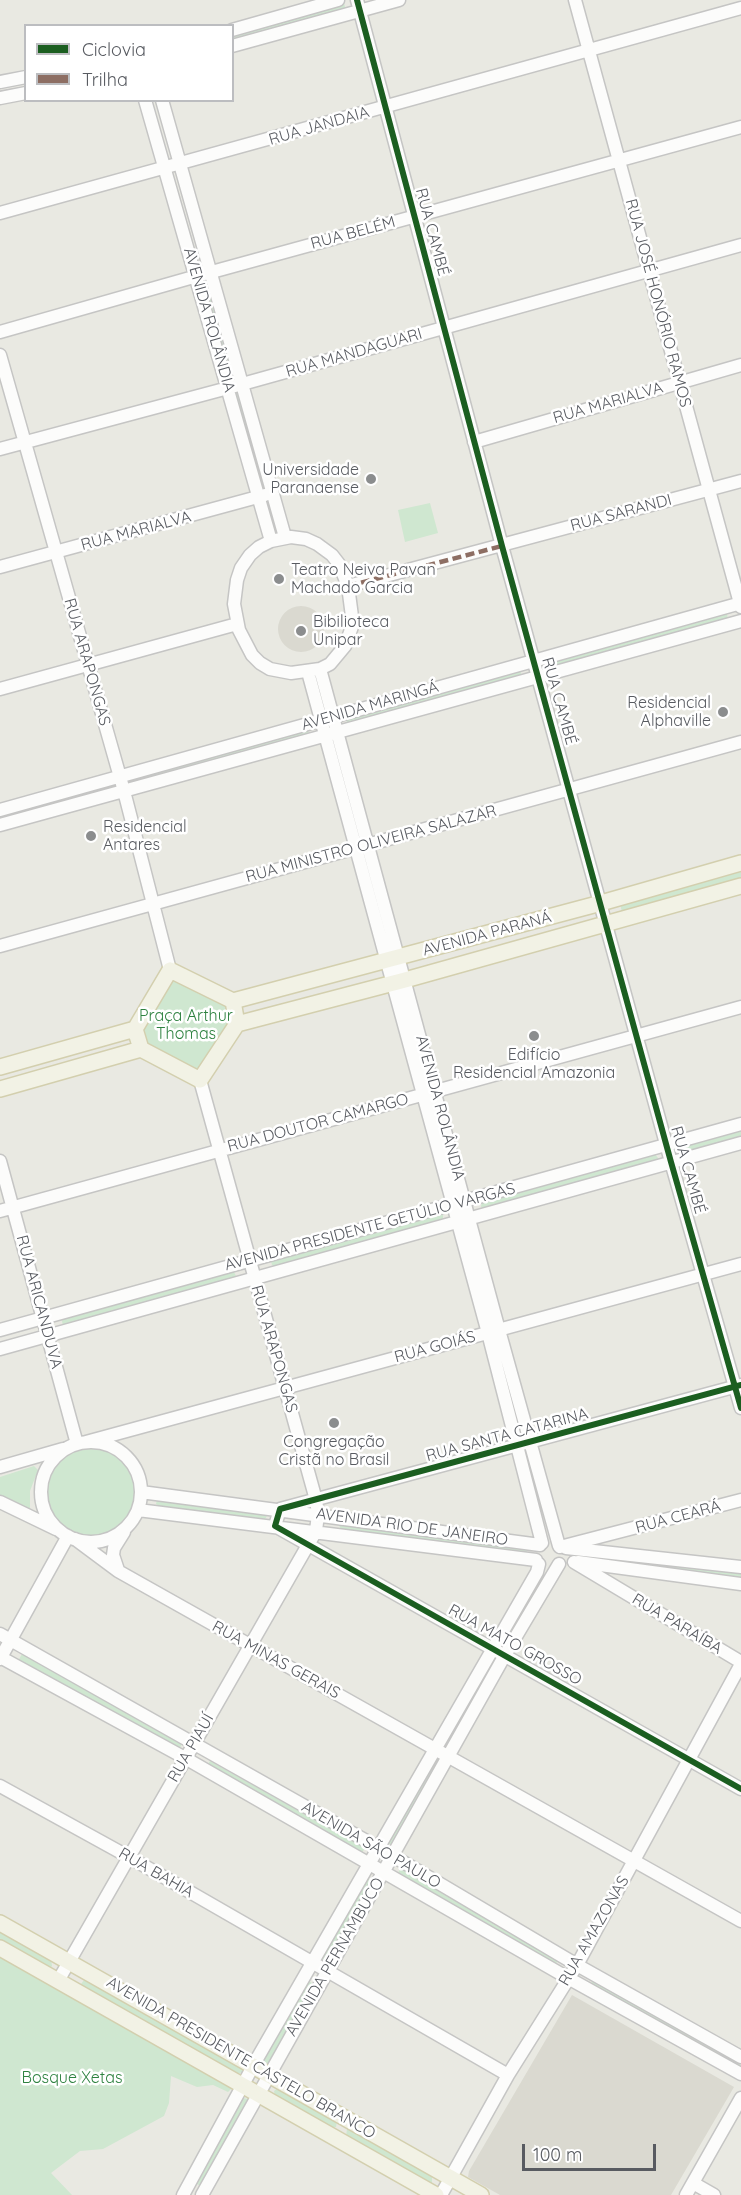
<!DOCTYPE html>
<html>
<head>
<meta charset="utf-8">
<style>
	body { margin:0 }
	#map { position:relative; width:741px; height:2195px; overflow:hidden; background:#e9e9e2; font-family:Quicksand,sans-serif }
	canvas { display:block }
	.legend { position:absolute; left:24px; top:24px; width:210px; height:78px; box-sizing:border-box; background:#fff; border:2px solid #bcbdc0; margin:0; padding:8px 10px; list-style:none; font-size:18px; color:#585b61 }
	.legend li { display:flex; align-items:center; gap:12px; height:30px }
	.legend b { width:30px; border:2px solid #bcbdc0 }
	.scale { position:absolute; left:522px; top:2144px; width:134px; height:27px; box-sizing:border-box; border:3px solid #585b61; border-top:0; padding-left:8px; font-size:18px; line-height:21px; white-space:nowrap; color:#585b61; -webkit-text-stroke:4px #fff; paint-order:stroke }
</style>
</head>
<body>
<div id="map">
<canvas width="741" height="2195"></canvas>
<ul class="legend">
<li><b style="height:8px;background:#1b5e20"></b>Ciclovia</li>
<li><b style="height:8px;background:#8d6e63"></b>Trilha</li>
</ul>
<div class="scale">100 m</div>
</div>
<script>
const ctx = document.querySelector('canvas').getContext('2d');
ctx.lineJoin = 'round';
function fillPath(path, color) {
  ctx.fillStyle = color;
  ctx.fill(path, 'evenodd');
}
function shape(rows) {
  const path = new Path2D();
  for (const r of rows) {
    if (r.length === 3) {
      path.moveTo(r[0] + r[2], r[1]);
      path.arc(r[0], r[1], r[2], 0, 2 * Math.PI);
      continue;
    }
    path.moveTo(r[0], r[1]);
    for (let i = 2; i < r.length; i += 2) path.lineTo(r[i], r[i + 1]);
  }
  return path;
}
function strokePath(path, color, width, dash) {
  ctx.strokeStyle = color;
  ctx.lineWidth = width;
  ctx.lineCap = dash ? 'butt' : 'round';
  ctx.setLineDash(dash || []);
  ctx.stroke(path);
}
function write(font, color, halo, rows, align = 'center') {
  ctx.font = font + ' Quicksand,sans-serif';
  ctx.lineWidth = 5;
  ctx.setLineDash([]);
  ctx.textBaseline = 'middle';
  ctx.strokeStyle = halo;
  ctx.fillStyle = color;
  for (const [text, x, y, turn = 0] of rows) {
    ctx.save();
    ctx.translate(x, y);
    ctx.rotate((+turn || 0) * Math.PI / 180);
    ctx.textAlign = isNaN(turn) ? turn : align;
    if (halo) ctx.strokeText(text, 0, 0);
    ctx.fillText(text, 0, 0);
    ctx.restore();
  }
}
fillPath(shape([
	[301,629,23],
	[572,1995,734,2087,671,2195,500,2195,468,2177,469,2171]
]), '#dad9d0');
fillPath(shape([
	[344,3,346,11,233,42,233,34],
	[209,287,233,373,228,374,204,288],
	[239,389,266,490,261,491,234,391],
	[430,503,438,533,405,542,398,510],
	[727,613,728,620,550,669,549,663],
	[520,670,522,677,348,726,346,719],
	[307,727,309,734,130,783,128,776],
	[102,784,103,790,0,819,0,812],
	[741,869,741,880,622,913,620,903],
	[170,970,233,1001,237,1024,200,1080,141,1049,135,1029],
	[741,1127,741,1137,690,1151,685,1149,685,1146],
	[654,1153,658,1158,657,1162,484,1208,481,1207,482,1200],
	[440,1212,443,1214,443,1220,276,1267,272,1265,271,1261],
	[233,1270,236,1276,235,1280,63,1326,62,1321,64,1317],
	[91,1492,46],
	[34,1466,38,1470,30,1491,30,1510,0,1496,0,1477],
	[157,1500,267,1514,267,1516,265,1519,159,1506,156,1504],
	[340,1522,527,1549,527,1552,525,1554,341,1529,338,1524],
	[639,1560,741,1572,741,1580,635,1566,636,1562],
	[22,1654,182,1744,178,1751,18,1661],
	[210,1761,365,1848,361,1854,206,1767],
	[431,1763,438,1767,393,1846,387,1843],
	[401,1868,559,1959,555,1965,397,1874],
	[367,1878,374,1882,326,1963,320,1959],
	[0,1930,51,1959,52,1966,50,1968,0,1942],
	[0,1956,233,2087,228,2092,213,2085,197,2087,171,2076,169,2103,164,2116,103,2149,80,2151,51,2173,72,2195,0,2195],
	[85,1979,243,2069,242,2072,238,2074,82,1987,81,1984],
	[594,1979,741,2060,740,2068,590,1985],
	[308,1981,314,1984,269,2064,263,2061],
	[278,2088,337,2121,336,2127,331,2128,275,2097,274,2091],
	[243,2098,248,2099,249,2102,200,2186,197,2184,196,2181],
	[347,2129,350,2129,432,2176,432,2183,430,2184,346,2136]
]), '#cfe7d0');
const minor = shape([
	[357,0,502,546,671,1162,741,1408],
	[575,0,741,607],
	[232,30,338,0],
	[232,46,399,0],
	[0,82,26,77],
	[0,98,26,93],
	[145,100,271,541],
	[162,100,285,537],
	[0,213,741,8],
	[0,332,197,276,741,127],
	[0,355,124,791,170,970],
	[474,442,741,365],
	[0,449,228,388,741,245],
	[291,537,306,539,317,544,332,555,339,564,348,586,353,624,345,646,330,664,320,669,291,673,270,669,260,663,252,655,239,630,234,604,237,580,241,568,250,555,259,547,271,541,291,537],
	[0,567,265,495],
	[348,586,741,481],
	[320,669,499,1330,559,1546],
	[308,672,488,1333,542,1543],
	[0,689,237,624],
	[0,810,741,603],
	[0,825,741,621],
	[0,946,741,742],
	[0,1161,77,1444],
	[0,1211,741,1007],
	[0,1330,741,1124],
	[0,1349,741,1143],
	[741,1385,280,1509,275,1526,741,1789],
	[86,1442,741,1264],
	[91,1492,50],
	[0,1467,63,1449],
	[141,1492,540,1545],
	[0,1502,56,1529],
	[138,1510,536,1560],
	[75,1539,118,1571,741,1921],
	[560,1547,741,1500],
	[566,1548,741,1567],
	[574,1562,741,1662],
	[578,1562,741,1584],
	[118,1570,113,1555,114,1548,124,1532],
	[0,1634,393,1856,577,1965,741,2057],
	[0,1657,185,1758,568,1978,741,2074],
	[0,1659,68,1536],
	[0,1786,129,1857,508,2075],
	[58,1981,316,1531,318,1514,316,1500,200,1080],
	[693,2183,714,2195],
	[183,2195,258,2057,537,1572,539,1564],
	[202,2195,505,1655,559,1564],
	[441,2195,508,2075,577,1965,741,1664],
	[686,2195,741,2098]
]);
const major = shape([
	[170,970,233,1001,237,1024,200,1080,141,1049,135,1029,170,970],
	[233,1001,601,903,741,863],
	[237,1024,405,980,741,886],
	[0,1067,135,1029],
	[0,1089,141,1049],
	[0,1923,481,2195],
	[0,1948,436,2195]
]);
strokePath(minor, '#c5c5c4', 15);
strokePath(major, '#d3cfae', 18);
strokePath(minor, '#fcfcfb', 12);
strokePath(major, '#f2f2e5', 15);
strokePath(shape([
	[348,586,502,546]
]), '#8d6e63', 4.5, [9, 4.5]);
strokePath(shape([
	[357,0,502,546,671,1162,741,1408],
	[741,1385,280,1509,275,1526,741,1789]
]), '#1b5e20', 6);
for (const [x, y, r, color] of [
	[371,479,6,"#8b8d8e"],
	[279,579,6,"#8b8d8e"],
	[301,631,6,"#8b8d8e"],
	[723,712,6,"#8b8d8e"],
	[91,836,6,"#8b8d8e"],
	[534,1036,6,"#8b8d8e"],
	[334,1423,6,"#8b8d8e"]
]) {
  const dot = new Path2D();
  dot.arc(x, y, r, 0, 2 * Math.PI);
  ctx.fillStyle = color;
  ctx.fill(dot);
  strokePath(dot, '#fff', 2);
}
write('16px', '#585b61', '#fff', [
	["RUA JANDAIA",319,126,-16],
	["RUA CAMBÉ",432,232,75],
	["RUA BELÉM",353,233,-15],
	["RUA JOSÉ HONÓRIO RAMOS",658,303,75],
	["AVENIDA ROLÂNDIA",209,320,74],
	["RUA MANDAGUARI",354,353,-16],
	["RUA MARIALVA",608,403,-16],
	["RUA SARANDI",621,513,-15],
	["RUA MARIALVA",136,531,-15],
	["RUA ARAPONGAS",87,662,74],
	["RUA CAMBÉ",559,701,74],
	["AVENIDA MARINGÁ",370,706,-16],
	["RUA MINISTRO OLIVEIRA SALAZAR",371,844,-15],
	["AVENIDA PARANÁ",487,934,-15],
	["AVENIDA ROLÂNDIA",440,1108,75],
	["RUA DOUTOR CAMARGO",318,1123,-15],
	["RUA CAMBÉ",688,1170,74],
	["AVENIDA PRESIDENTE GETÚLIO VARGAS",370,1227,-15],
	["RUA ARICANDUVA",39,1302,75],
	["RUA GOIÁS",435,1347,-15],
	["RUA ARAPONGAS",274,1349,74],
	["RUA SANTA CATARINA",507,1435,-15],
	["RUA CEARÁ",678,1517,-15],
	["AVENIDA RIO DE JANEIRO",412,1527,8],
	["RUA PARAÍBA",677,1624,31],
	["RUA MATO GROSSO",515,1645,29],
	["RUA MINAS GERAIS",276,1660,29],
	["RUA PIAUÍ",191,1748,-60],
	["AVENIDA SÃO PAULO",371,1845,30],
	["RUA BAHIA",156,1873,30],
	["RUA AMAZONAS",594,1931,-60],
	["AVENIDA PERNAMBUCO",335,1957,-60],
	["AVENIDA PRESIDENTE CASTELO BRANCO",241,2058,30]
]);
write('16px', '#585b61', '#fff', [
	["Universidade",359,470,"right"],
	["Paranaense",359,488,"right"],
	["Teatro Neiva Pavan",291,570],
	["Machado Garcia",291,588],
	["Bibilioteca",313,622],
	["Unipar",313,640],
	["Residencial",711,703,"right"],
	["Alphaville",711,721,"right"],
	["Residencial",103,827],
	["Antares",103,845],
	["Edifício",534,1055,"center"],
	["Residencial Amazonia",534,1073,"center"],
	["Congregação",334,1442,"center"],
	["Cristã no Brasil",334,1460,"center"]
], 'left');
write('16px', '#2e8240', '#fff', [
	["Praça Arthur",186,1016],
	["Thomas",186,1034],
	["Bosque Xetas",72,2078]
]);
</script>
</body>
</html>
